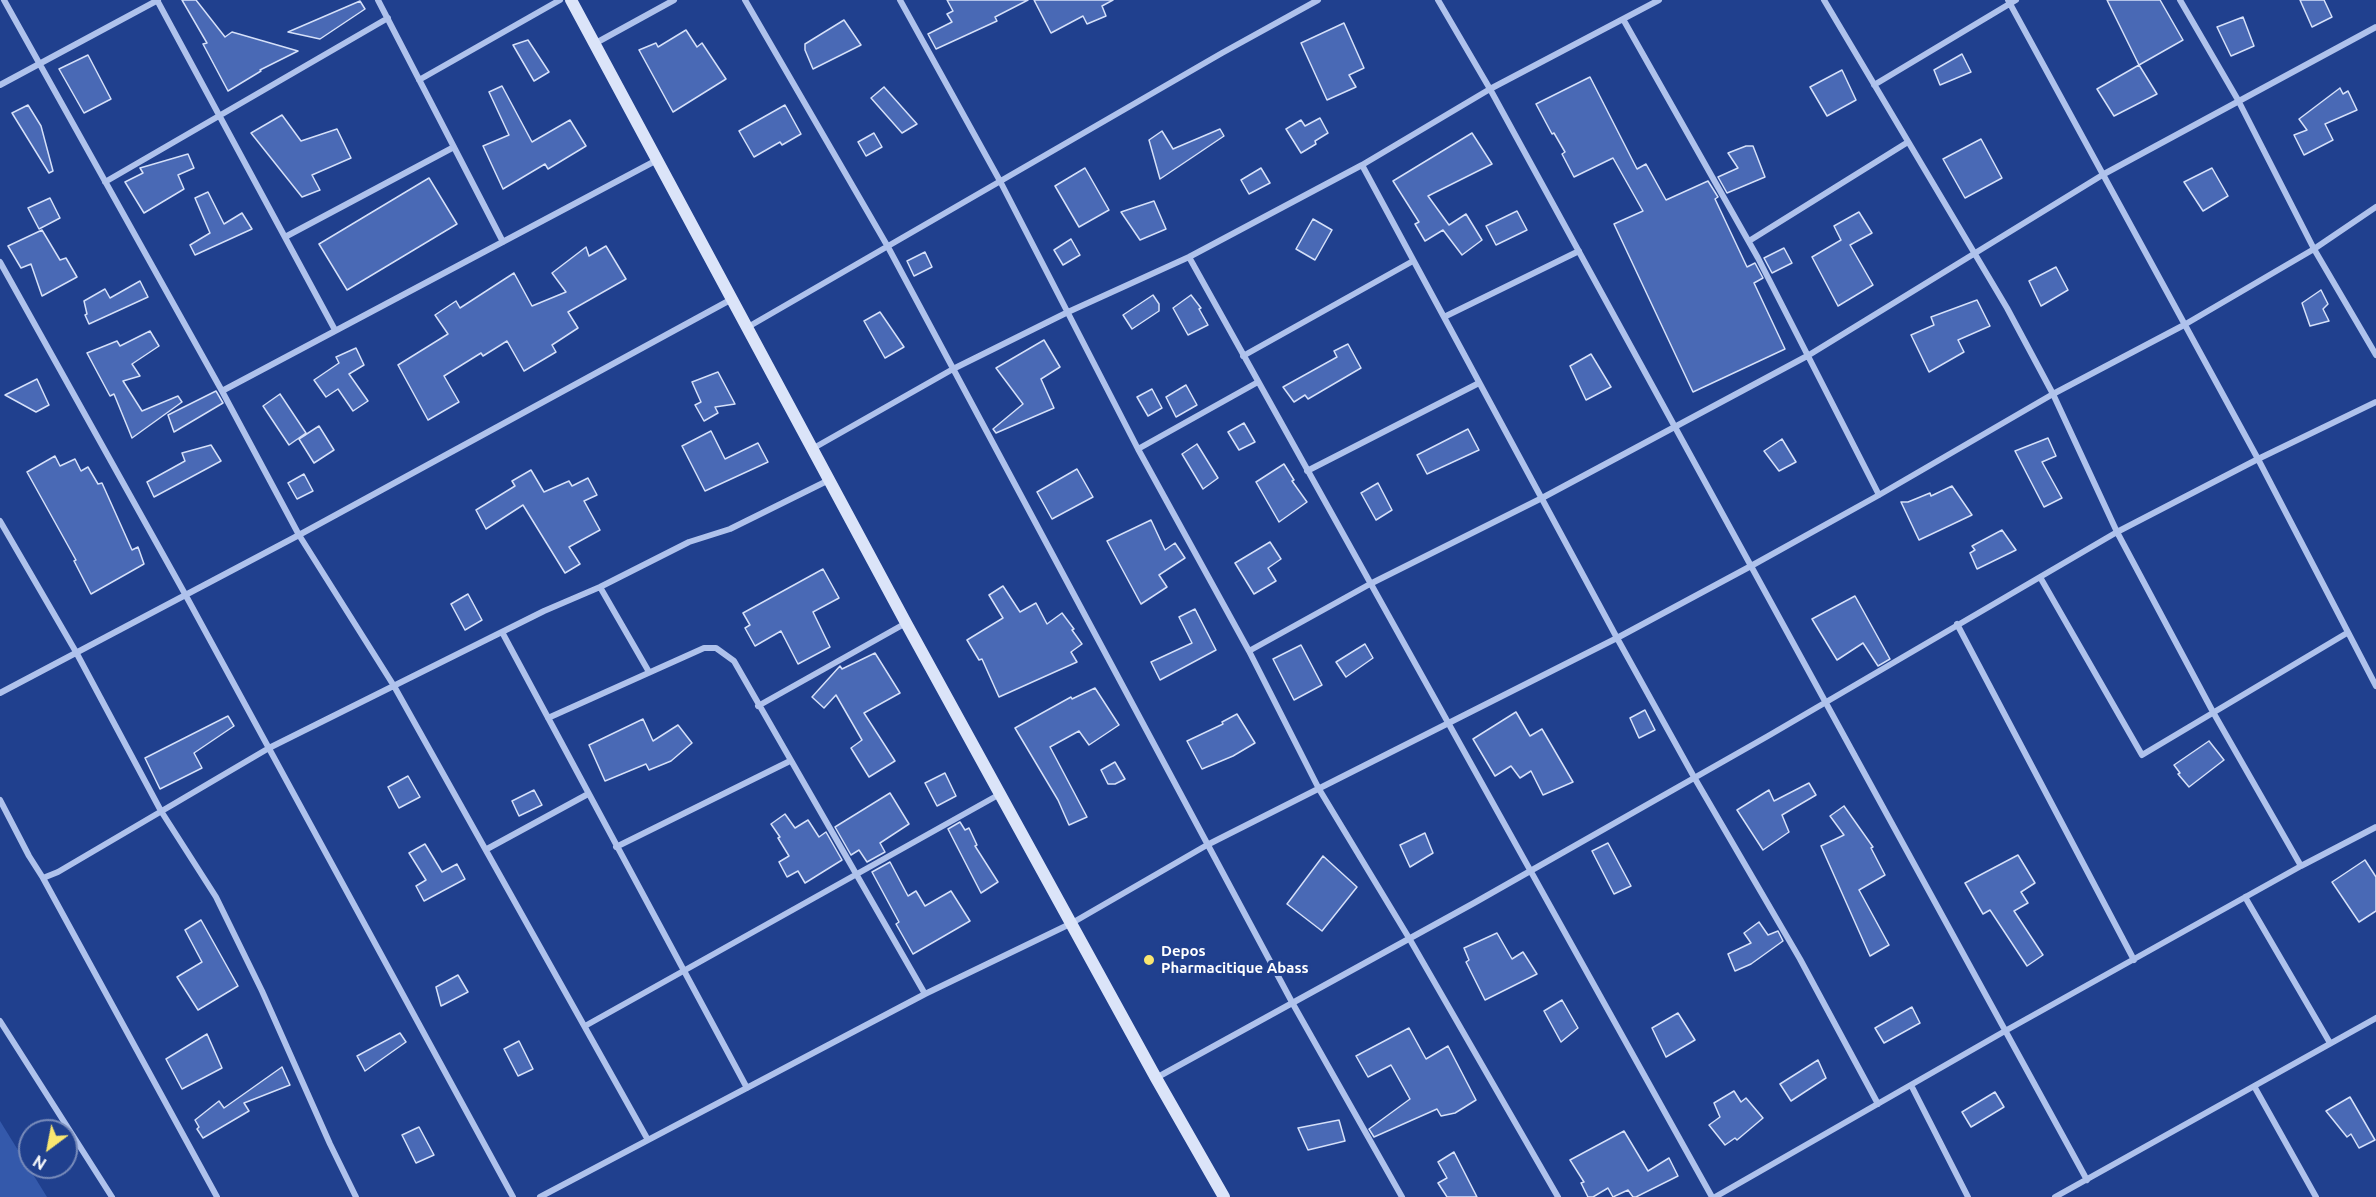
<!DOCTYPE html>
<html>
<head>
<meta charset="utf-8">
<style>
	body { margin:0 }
	#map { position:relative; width:2376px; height:1197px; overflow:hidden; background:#20408e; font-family:Ubuntu,sans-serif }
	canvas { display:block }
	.north { position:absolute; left:18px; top:1119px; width:60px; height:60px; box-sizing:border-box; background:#20408e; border:2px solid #798cbb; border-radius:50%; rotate:212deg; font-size:16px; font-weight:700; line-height:24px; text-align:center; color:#fff }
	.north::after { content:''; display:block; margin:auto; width:21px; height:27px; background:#f9e670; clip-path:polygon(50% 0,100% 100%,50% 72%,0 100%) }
</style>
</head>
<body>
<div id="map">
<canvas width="2376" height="1197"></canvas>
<div class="north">N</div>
</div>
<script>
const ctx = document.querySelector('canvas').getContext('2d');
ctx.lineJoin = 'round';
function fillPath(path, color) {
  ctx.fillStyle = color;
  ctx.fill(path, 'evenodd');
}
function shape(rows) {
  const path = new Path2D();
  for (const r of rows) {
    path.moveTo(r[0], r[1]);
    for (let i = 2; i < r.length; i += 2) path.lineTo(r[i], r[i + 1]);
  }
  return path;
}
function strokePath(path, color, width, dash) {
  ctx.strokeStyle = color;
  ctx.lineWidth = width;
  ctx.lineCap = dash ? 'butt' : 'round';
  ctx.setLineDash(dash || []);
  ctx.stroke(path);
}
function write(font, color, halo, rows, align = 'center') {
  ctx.font = font + ' Ubuntu,sans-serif';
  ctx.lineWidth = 6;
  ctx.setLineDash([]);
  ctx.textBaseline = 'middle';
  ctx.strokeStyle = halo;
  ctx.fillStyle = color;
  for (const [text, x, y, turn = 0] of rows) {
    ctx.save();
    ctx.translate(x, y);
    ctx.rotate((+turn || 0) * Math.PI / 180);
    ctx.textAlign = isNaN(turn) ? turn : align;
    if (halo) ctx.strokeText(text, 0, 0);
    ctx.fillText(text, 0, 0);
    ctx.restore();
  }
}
fillPath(shape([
	[0,1121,47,1197,0,1197]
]), '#3459ab');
const building = shape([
	[182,0,196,0,225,37,232,32,298,51,260,70,261,71,228,91,203,44,207,43,182,0],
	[947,0,1028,0,995,17,997,21,936,49,928,34,952,22,947,14,953,11,947,0],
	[1034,0,1113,0,1102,6,1106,16,1087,24,1083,16,1051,33,1034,0],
	[2107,0,2160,0,2183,40,2139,65,2107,0],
	[2300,0,2324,0,2332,17,2312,27,2300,0],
	[360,1,365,9,320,39,288,32,360,1],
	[2243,17,2254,46,2231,56,2217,27,2243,17],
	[844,20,861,45,813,69,805,50,805,44,844,20],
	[1344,23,1364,68,1349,75,1356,87,1327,100,1301,43,1344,23],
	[686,30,697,47,702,43,726,79,673,112,639,50,656,43,658,47,686,30],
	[528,40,549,72,534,81,513,45,528,40],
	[1962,54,1971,72,1940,85,1934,70,1962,54],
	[88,55,111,99,84,113,59,69,88,55],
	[2139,65,2157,94,2114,116,2097,89,2139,65],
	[1842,70,1856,100,1827,116,1810,87,1842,70],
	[1590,77,1637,169,1646,164,1666,200,1708,181,1718,197,1715,199,1747,267,1755,263,1763,278,1754,283,1785,349,1693,392,1614,224,1643,211,1613,158,1574,177,1562,154,1565,152,1554,133,1552,134,1536,104,1590,77],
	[502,86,532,142,570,120,586,146,548,169,545,164,503,189,483,146,509,135,489,92,502,86],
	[884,87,917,124,902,133,871,98,884,87],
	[2340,88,2343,94,2348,91,2357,110,2325,124,2333,140,2304,155,2294,135,2307,130,2299,119,2340,88],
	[28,105,41,126,53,171,49,173,12,113,28,105],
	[785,105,801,134,782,145,780,142,754,157,739,131,785,105],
	[282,115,301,141,337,129,351,158,312,175,320,190,302,197,251,133,282,115],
	[1320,118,1328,133,1315,141,1316,144,1301,153,1286,129,1301,120,1305,126,1320,118],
	[1220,129,1224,136,1160,179,1149,140,1162,131,1173,149,1220,129],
	[874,133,882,147,866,156,858,142,874,133],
	[1472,133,1492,164,1428,196,1449,225,1466,214,1482,240,1462,255,1443,230,1425,241,1415,224,1419,222,1393,181,1472,133],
	[1981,139,2002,178,1965,198,1943,159,1981,139],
	[1746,146,1753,146,1765,177,1727,193,1718,177,1738,168,1728,153,1746,146],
	[188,154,194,168,178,175,184,189,144,213,125,182,143,173,140,168,188,154],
	[1085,168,1109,210,1079,227,1055,186,1085,168],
	[1261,168,1270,183,1249,194,1241,180,1261,168],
	[2212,168,2228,196,2203,211,2184,182,2212,168],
	[429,178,457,224,347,290,319,244,429,178],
	[208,192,224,224,242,213,252,229,195,255,190,245,210,233,195,198,208,192],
	[50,198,60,218,39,229,28,208,50,198],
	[1154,201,1166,229,1140,240,1121,212,1154,201],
	[1517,211,1527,230,1496,245,1486,226,1517,211],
	[1859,212,1872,233,1850,245,1873,285,1838,306,1812,257,1841,240,1834,226,1859,212],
	[1313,219,1332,230,1315,260,1296,249,1313,219],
	[42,230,60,260,66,258,77,277,42,296,31,264,21,268,8,246,42,230],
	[1071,239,1080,255,1063,265,1054,250,1071,239],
	[606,246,626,279,568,312,578,328,552,345,556,352,524,371,507,341,483,356,481,353,444,376,459,402,428,420,398,365,448,334,435,315,456,301,460,308,514,273,532,306,566,292,552,273,586,247,589,256,606,246],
	[1784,248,1792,263,1772,273,1764,258,1784,248],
	[925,252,932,267,914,276,907,261,925,252],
	[2056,267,2068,290,2041,306,2029,281,2056,267],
	[140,281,148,297,89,324,85,315,87,314,84,301,105,289,110,298,140,281],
	[2321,290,2328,304,2323,309,2329,321,2310,326,2302,303,2321,290],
	[1153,295,1159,304,1159,311,1132,329,1123,315,1153,295],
	[1191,295,1201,308,1199,309,1208,325,1188,335,1173,308,1191,295],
	[1977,300,1990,326,1958,340,1964,352,1929,372,1911,335,1934,325,1931,317,1977,300],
	[880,312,904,347,885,358,864,321,880,312],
	[150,331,159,346,132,364,140,376,123,381,142,411,178,396,182,402,132,438,114,394,110,396,87,353,117,341,120,346,150,331],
	[1044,340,1060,367,1041,379,1054,408,996,433,993,429,1023,404,996,368,1044,340],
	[1348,344,1361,368,1308,399,1305,395,1294,402,1283,387,1337,357,1334,351,1348,344],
	[356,348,364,365,349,374,368,401,353,411,338,389,326,397,314,380,339,363,336,357,356,348],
	[1591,354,1611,387,1586,400,1570,366,1591,354],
	[718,372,735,404,715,407,718,413,704,421,695,405,701,402,692,382,718,372],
	[37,379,49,405,36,412,5,395,37,379],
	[1186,385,1197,405,1176,417,1166,397,1186,385],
	[1152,389,1162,408,1148,416,1137,397,1152,389],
	[216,391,223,403,174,432,168,415,216,391],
	[280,394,306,433,289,445,263,406,280,394],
	[1244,423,1255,442,1239,450,1228,432,1244,423],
	[319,426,334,450,314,463,299,439,319,426],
	[1468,429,1479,450,1427,474,1417,455,1468,429],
	[711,431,725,459,758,443,768,462,705,491,682,446,711,431],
	[2048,438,2056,456,2042,462,2062,498,2044,507,2015,451,2048,438],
	[1782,439,1796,462,1779,471,1764,451,1782,439],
	[1197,444,1218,478,1203,489,1182,454,1197,444],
	[211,445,221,461,154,497,147,482,185,461,182,453,211,445],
	[55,456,60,466,75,459,81,471,88,467,98,484,102,483,132,550,138,547,144,564,91,594,74,561,76,560,27,472,55,456],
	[1284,464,1294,480,1292,481,1307,502,1279,522,1256,482,1284,464],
	[1077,469,1093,497,1052,519,1037,492,1077,469],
	[531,470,544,492,569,481,572,486,588,478,597,495,584,501,600,530,569,547,580,564,565,573,523,505,486,529,476,510,515,486,512,481,531,470],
	[304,474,313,491,297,499,288,483,304,474],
	[1378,483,1392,510,1376,520,1361,493,1378,483],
	[1952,486,1972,515,1919,540,1901,502,1908,502,1930,493,1931,496,1952,486],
	[1151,520,1165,550,1175,543,1185,558,1159,575,1167,587,1141,604,1107,541,1151,520],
	[2002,530,2016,550,1977,569,1970,553,1975,550,1972,546,2002,530],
	[1270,542,1281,559,1268,568,1276,581,1254,594,1235,563,1270,542],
	[823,569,839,598,813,612,830,647,798,664,781,631,755,646,745,628,750,625,743,613,823,569],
	[1003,586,1020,612,1036,603,1047,624,1062,613,1074,629,1072,630,1082,644,1071,652,1077,662,999,697,982,659,979,660,967,640,1003,618,989,595,1003,586],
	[468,594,482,620,465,630,451,604,468,594],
	[1855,596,1890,659,1878,666,1863,643,1837,660,1812,619,1855,596],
	[1195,609,1216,650,1160,680,1151,662,1192,643,1179,617,1195,609],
	[1365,644,1373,658,1346,677,1336,662,1365,644],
	[1301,645,1322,685,1294,700,1273,659,1301,645],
	[875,653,900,693,864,713,895,761,869,777,851,748,862,740,836,695,824,708,812,697,840,666,842,669,875,653],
	[1095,688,1119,725,1089,745,1079,731,1050,747,1087,817,1069,825,1058,800,1015,728,1071,697,1072,699,1095,688],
	[1645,710,1655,730,1639,738,1630,718,1645,710],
	[1516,712,1530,736,1542,729,1573,782,1543,795,1531,771,1520,778,1511,766,1495,776,1473,739,1516,712],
	[1237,714,1255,743,1233,756,1202,769,1187,741,1223,724,1222,722,1237,714],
	[228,716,234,726,194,753,202,768,160,789,145,758,228,716],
	[643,719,653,741,678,725,692,743,671,761,649,770,646,764,605,781,589,745,643,719],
	[2209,741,2224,760,2189,787,2178,774,2180,773,2174,765,2209,741],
	[1115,762,1125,779,1115,784,1108,784,1101,770,1115,762],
	[945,773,956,796,937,806,925,783,945,773],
	[408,776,420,797,399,808,388,787,408,776],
	[1809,783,1816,795,1782,815,1789,832,1763,850,1737,810,1769,790,1774,801,1809,783],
	[534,790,542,805,519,816,512,801,534,790],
	[890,793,909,824,880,843,885,852,867,862,859,850,851,855,835,827,890,793],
	[1844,806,1873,847,1871,848,1885,875,1859,890,1889,945,1870,956,1821,846,1844,835,1830,816,1844,806],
	[785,814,795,828,808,820,819,837,826,832,842,860,805,883,798,871,787,877,779,862,789,856,778,838,780,837,771,824,785,814],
	[960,822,965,830,969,828,977,845,975,846,998,882,981,893,948,829,960,822],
	[1425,833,1433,853,1410,867,1400,845,1425,833],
	[1608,843,1631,886,1614,894,1592,851,1608,843],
	[425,844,442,872,457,864,465,879,424,901,416,886,426,880,409,853,425,844],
	[2018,855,2035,883,2021,892,2028,903,2014,911,2043,955,2027,966,1990,910,1983,914,1965,883,2018,855],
	[1323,856,1357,887,1322,931,1287,904,1323,856],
	[2365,860,2376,877,2376,911,2359,922,2332,882,2365,860],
	[890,862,908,896,916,891,925,906,951,891,970,921,913,954,896,924,899,922,872,872,890,862],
	[201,920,238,986,198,1010,177,977,202,962,185,930,201,920],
	[1759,922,1768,935,1778,931,1783,941,1751,964,1735,971,1728,954,1751,943,1744,933,1759,922],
	[1497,933,1512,959,1523,952,1537,974,1485,1000,1466,962,1469,960,1464,948,1497,933],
	[458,975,468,992,441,1006,436,987,458,975],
	[1562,1000,1578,1028,1561,1042,1544,1011,1562,1000],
	[1912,1007,1920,1023,1884,1043,1875,1028,1912,1007],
	[1678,1013,1695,1040,1666,1057,1652,1028,1678,1013],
	[1409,1028,1426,1059,1448,1046,1476,1100,1455,1113,1441,1116,1437,1109,1374,1137,1369,1129,1410,1099,1391,1065,1368,1077,1356,1056,1409,1028],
	[400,1033,406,1042,365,1071,357,1056,400,1033],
	[207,1034,222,1068,182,1089,166,1059,207,1034],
	[519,1041,533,1069,518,1076,504,1049,519,1041],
	[1818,1060,1826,1078,1791,1101,1780,1084,1818,1060],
	[282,1067,290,1085,244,1103,249,1111,203,1138,197,1129,199,1127,195,1120,219,1101,224,1108,282,1067],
	[1734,1091,1741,1102,1746,1098,1763,1118,1737,1140,1735,1138,1725,1145,1709,1125,1720,1117,1714,1103,1734,1091],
	[1995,1092,2004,1107,1971,1127,1962,1112,1995,1092],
	[2350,1097,2375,1140,2359,1148,2351,1134,2347,1137,2326,1111,2350,1097],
	[1339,1120,1345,1141,1308,1150,1298,1128,1339,1120],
	[419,1127,434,1155,416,1163,402,1135,419,1127],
	[1624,1131,1648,1171,1669,1158,1678,1176,1636,1197,1633,1197,1628,1190,1613,1197,1608,1188,1593,1197,1588,1197,1581,1183,1584,1182,1570,1160,1624,1131],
	[1454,1152,1477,1197,1447,1197,1438,1183,1447,1178,1438,1162,1454,1152]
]);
fillPath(building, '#4969b5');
strokePath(building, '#d5e0f9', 1.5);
strokePath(shape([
	[4,0,222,391,299,535,394,686,648,1140],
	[157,0,335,330],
	[378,0,503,242],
	[745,0,888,247,1293,1004,1402,1197],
	[900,0,1000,181,1138,449,1249,651,1319,789,1409,938,1558,1197],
	[1438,0,1490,89,2087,1180],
	[1824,0,2007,308,2053,394,2117,532,2213,712,2301,866],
	[2008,0,2258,459,2376,686],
	[2180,0,2238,100,2314,249,2376,355],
	[1623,19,1758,258,1879,495],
	[594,44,674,0],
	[419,80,560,0],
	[0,85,158,0],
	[1874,85,2016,0],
	[1362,165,1617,638,1694,777,1800,959,1878,1104],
	[105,182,388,18],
	[285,237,454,147],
	[1749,241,1908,142],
	[1189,257,1712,1197],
	[0,262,185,594,513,1197],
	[1444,317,1579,251],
	[748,327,1222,53,1318,0],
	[1243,356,1413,261],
	[222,391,657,160],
	[812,449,953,369,1068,312,1189,257,1362,165,1490,89,1659,0],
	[1138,449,1258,382],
	[1307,471,1479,383],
	[0,521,76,652,161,811,216,897,262,991,330,1144,356,1197],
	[2040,577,2142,755,2347,633],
	[600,587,649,672],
	[1957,624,2134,960],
	[502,632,747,1088],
	[1249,651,1370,584,1542,498,1809,355,2104,174,2376,27],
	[0,693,299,535,732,299],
	[758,706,906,623],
	[548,718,704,648,716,648,734,661,925,994],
	[0,800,29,856,43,878,58,872,269,748,544,611,600,587,689,542,730,529,829,480],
	[616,847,790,761],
	[487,849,588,794],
	[43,878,217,1197],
	[2245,897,2330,1043],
	[0,1021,112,1197],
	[585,1026,1000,794],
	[1156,1078,1474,903,1768,736,2117,532,2258,459,2376,402],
	[1911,1085,1968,1197],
	[2254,1086,2316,1197],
	[540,1197,925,994,1072,923,1207,845,1617,638,1751,566,1879,495,2053,394,2184,325,2314,249,2376,207],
	[1715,1197,2005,1031,2301,866,2376,827],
	[2055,1197,2376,1018]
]), '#afc2ec', 6);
strokePath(shape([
	[571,0,906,623,1156,1078,1224,1197]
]), '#dbe4f9', 12);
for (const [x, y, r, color] of [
	[1149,960,6,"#f9e670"]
]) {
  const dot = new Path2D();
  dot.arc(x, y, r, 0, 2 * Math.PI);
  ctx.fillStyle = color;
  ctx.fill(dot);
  strokePath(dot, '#20408e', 2);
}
write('bold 15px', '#fff', '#20408e', [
	["Depos",1161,951],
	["Pharmacitique Abass",1161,968]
], 'left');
</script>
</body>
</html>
